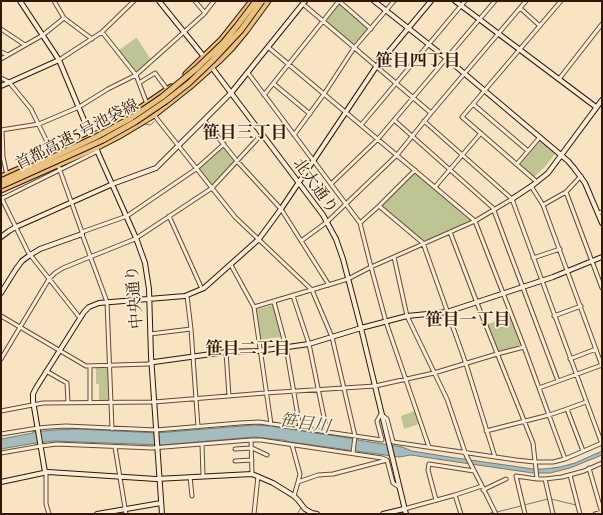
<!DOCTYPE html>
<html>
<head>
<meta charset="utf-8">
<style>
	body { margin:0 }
	#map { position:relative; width:603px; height:515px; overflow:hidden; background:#f8e4c2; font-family:"EB Garamond",serif }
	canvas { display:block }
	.frame { position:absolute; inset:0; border:2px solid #311704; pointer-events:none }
</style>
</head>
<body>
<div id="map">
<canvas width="603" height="515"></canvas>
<div class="frame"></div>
</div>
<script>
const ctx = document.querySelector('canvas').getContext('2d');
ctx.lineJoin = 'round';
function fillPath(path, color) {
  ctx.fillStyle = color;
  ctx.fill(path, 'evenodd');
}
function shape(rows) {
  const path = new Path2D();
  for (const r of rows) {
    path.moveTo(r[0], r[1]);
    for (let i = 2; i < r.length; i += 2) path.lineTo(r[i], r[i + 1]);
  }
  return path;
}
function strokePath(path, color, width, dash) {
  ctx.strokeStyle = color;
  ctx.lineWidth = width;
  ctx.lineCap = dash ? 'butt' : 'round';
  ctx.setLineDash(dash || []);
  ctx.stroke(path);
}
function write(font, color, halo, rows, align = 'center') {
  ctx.font = font + ' "EB Garamond","Noto Serif JP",serif';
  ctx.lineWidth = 3.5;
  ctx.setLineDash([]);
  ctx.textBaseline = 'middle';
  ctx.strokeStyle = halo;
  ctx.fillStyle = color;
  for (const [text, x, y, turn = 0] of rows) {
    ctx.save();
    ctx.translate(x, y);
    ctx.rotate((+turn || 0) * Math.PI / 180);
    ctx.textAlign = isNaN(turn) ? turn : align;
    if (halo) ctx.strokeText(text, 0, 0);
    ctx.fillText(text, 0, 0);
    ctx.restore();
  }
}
fillPath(shape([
	[340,4,368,28,368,29,355,45,353,45,327,22,326,20,338,5],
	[136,38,137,38,151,60,137,71,136,71,119,51,119,50],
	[539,141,541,141,554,152,555,154,544,168,534,177,520,165,520,163],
	[222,147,224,147,235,160,235,162,213,185,212,185,198,170,199,168],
	[415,170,475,221,423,243,379,206],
	[273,305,281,337,259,340,255,310],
	[511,317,522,346,498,353,487,324],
	[108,366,110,401,99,402,99,384,96,384,96,367],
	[415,411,419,424,404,429,401,416]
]), '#bec493');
const water = shape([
	[254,424,255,425,269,426,270,425,271,426,315,433,356,439,358,438,358,440,402,447,412,451,449,457,533,469,544,469,560,467,575,463,602,451,602,455,570,468,550,473,533,473,457,462,411,455,399,457,291,442,291,443,290,442,283,440,254,437,163,445,54,441,36,443,35,444,35,443,1,449,1,439,33,433,33,431,34,431,35,432,54,430,79,429,156,433,254,425,254,424]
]);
fillPath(water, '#a3bcbe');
strokePath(water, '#757a74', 1);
strokePath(shape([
	[100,149,120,139,145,124,150,125,154,122],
	[551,499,576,505],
	[524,505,548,499],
	[497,512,521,506],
	[297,514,301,508],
	[487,514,494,512]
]), '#757a74', 1);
const street = shape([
	[54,1,64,18,92,39],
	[195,1,205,13],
	[339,1,371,29],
	[303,4,431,113],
	[520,8,540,26],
	[1,29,25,45],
	[102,32,136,75,147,104],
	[268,47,475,221,524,347,565,459],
	[1,52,8,55],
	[1,59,43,35,64,18],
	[59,60,102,32,134,1],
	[248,73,360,223,371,267,386,322,429,447],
	[1,78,9,82,31,109,53,154],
	[559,79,602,24],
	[139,83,155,73,167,89],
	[274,84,310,114],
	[264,95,339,1],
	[473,104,528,151],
	[154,115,235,217,312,290,332,337,355,436,353,453],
	[204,120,237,161,281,209,329,285],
	[394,120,493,208,558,381],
	[424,121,512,199,602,444],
	[361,125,465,1],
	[1,130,39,124,79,107,108,89,136,75,203,15,214,1],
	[2,130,3,157,7,175],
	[294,135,324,94,354,48,394,1],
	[517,164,540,137],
	[58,165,82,232,82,234,107,302,112,429],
	[537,182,462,117,561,1],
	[331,184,378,139,495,1],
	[531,186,543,205,602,366],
	[435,187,481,133],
	[566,192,602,288],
	[1,197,28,252,80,318],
	[1,199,98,151],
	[543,205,566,192,581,176],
	[379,206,423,243,466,364,495,457],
	[598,213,602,212],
	[169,216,202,289],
	[360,223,379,206,415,170],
	[82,232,127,216,196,169,224,144],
	[450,232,477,303,533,443,537,479],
	[301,241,327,222,397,155,431,113,526,1],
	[394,257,407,316,447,399,466,455,482,486,496,514],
	[533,258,560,249],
	[231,265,254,307,271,424],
	[187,296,191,329,198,427],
	[293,296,309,344,327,432],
	[274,302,286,347,300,428],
	[254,307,348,279,371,267,475,221,512,199],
	[1,316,86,366,148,364,151,363],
	[554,316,581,306],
	[150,334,191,329],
	[226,352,229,396],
	[1,359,49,279,55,273,63,268,90,257,135,239,212,188,262,134],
	[570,359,596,349],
	[90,366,90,403],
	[46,371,67,383,68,403],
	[539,388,602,365],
	[567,409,583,451],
	[1,411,43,403,154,402,265,393,375,386,434,373,497,354,524,347],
	[486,431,549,415,567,409,586,402],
	[1,434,38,428,49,427,66,426,156,430,240,423,259,422,382,440,377,421,381,414,387,419,393,442,516,460,535,462,553,462,565,459,602,443],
	[251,440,252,474],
	[202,444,203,476],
	[292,445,300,474,298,482],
	[115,447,126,514],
	[235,449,252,448,267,455],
	[1,453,41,446,57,444,152,448,251,440,261,440,382,458,387,460,393,483,399,487],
	[235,461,252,460],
	[589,468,602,513],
	[45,472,46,475,46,504,49,514],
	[570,475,580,514],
	[190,477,192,496],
	[545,479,553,514],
	[483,490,506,479],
	[455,495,461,514],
	[294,496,298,482,318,475,333,474,387,460],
	[436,500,428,470,429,464,474,471],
	[404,509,455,495,482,486],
	[254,514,258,476],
	[525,514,516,476,537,479,545,479,562,477,584,471,602,463],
	[595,514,602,512]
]);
const secondary = shape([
	[20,1,59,60,91,137,136,238,145,263,149,289,151,356,162,514],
	[159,1,205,58],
	[374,1,446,58,568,161,574,168,585,183,602,223],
	[455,1,596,107],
	[210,65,323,215,336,239,343,259,361,328,406,514],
	[1,86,59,60],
	[512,199,533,185,548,173,602,100],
	[1,237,9,231,16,227,115,183,156,168,231,93,305,1],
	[1,293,16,269,22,261,30,255,40,249,82,234],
	[151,363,154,362,226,352,259,351,309,344,361,328,407,316,447,312,553,277,602,257],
	[45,472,33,401,33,394,36,388,84,312,89,307,99,303,185,296,204,288,259,239,281,209,376,67,431,1],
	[1,482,48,472,156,479,252,474,273,483,294,496,298,500,305,509,312,513,317,514],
	[97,514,161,503],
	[383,514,404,509]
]);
const highway = shape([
	[186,74,222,39,252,1],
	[163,99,195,72],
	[1,177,91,137,130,115,171,87],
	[1,190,96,148,119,136,154,115,192,85,219,61,232,48,246,31,268,1]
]);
strokePath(street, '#634a34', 5);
strokePath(secondary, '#311704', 6);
strokePath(highway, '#311704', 7);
strokePath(street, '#faedd7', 3);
strokePath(secondary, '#faedd7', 4);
strokePath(highway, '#ecc281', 5);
const highwayBridge = shape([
	[1,181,77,146,96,137,131,118,162,97,197,68,223,43,237,26,256,1],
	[1,186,103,140,135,122,166,101,189,83,212,61,241,30,262,1]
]);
strokePath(highwayBridge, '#311704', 7, []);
strokePath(highwayBridge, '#ecc281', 5);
write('16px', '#311704', '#faedd7', [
	["首都高速5号池袋線",77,135,-27],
	["北大通り",315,186,54],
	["中央通り",135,297,-95]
]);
write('bold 17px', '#311704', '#faedd7', [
	["笹目四丁目",418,61],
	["笹目三丁目",245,133],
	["笹目一丁目",468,320],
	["笹目二丁目",248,349]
]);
write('italic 17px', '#595145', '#faedd7', [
	["笹目川",305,424,8]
]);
</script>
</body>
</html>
